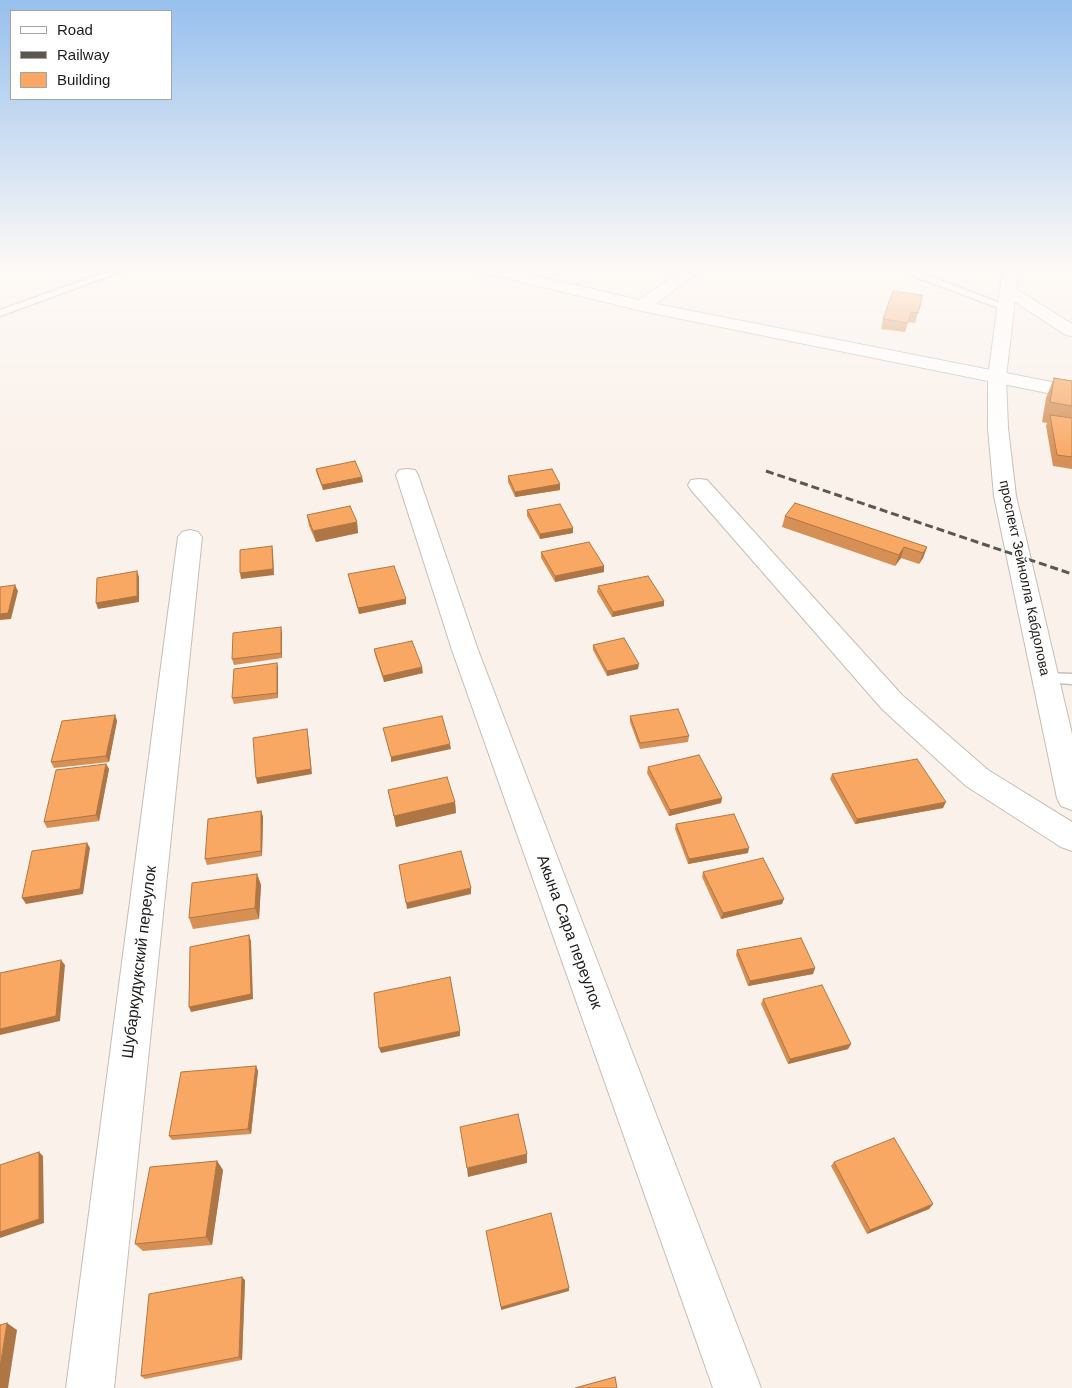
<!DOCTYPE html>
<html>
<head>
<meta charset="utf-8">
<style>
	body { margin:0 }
	#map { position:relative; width:1072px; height:1388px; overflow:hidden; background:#faf1ea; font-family:Arial,sans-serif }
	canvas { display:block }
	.legend { position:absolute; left:10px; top:10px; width:162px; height:90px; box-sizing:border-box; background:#fff; border:1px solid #a5a4a3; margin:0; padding:6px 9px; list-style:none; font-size:15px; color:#1f1c19 }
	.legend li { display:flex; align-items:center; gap:10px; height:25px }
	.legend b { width:25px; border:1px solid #a5a4a3 }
</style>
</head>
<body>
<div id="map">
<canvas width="1072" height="1388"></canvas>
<ul class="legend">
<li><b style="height:6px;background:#fff"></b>Road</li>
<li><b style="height:6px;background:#5b5753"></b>Railway</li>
<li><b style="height:14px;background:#f9a863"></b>Building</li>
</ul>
</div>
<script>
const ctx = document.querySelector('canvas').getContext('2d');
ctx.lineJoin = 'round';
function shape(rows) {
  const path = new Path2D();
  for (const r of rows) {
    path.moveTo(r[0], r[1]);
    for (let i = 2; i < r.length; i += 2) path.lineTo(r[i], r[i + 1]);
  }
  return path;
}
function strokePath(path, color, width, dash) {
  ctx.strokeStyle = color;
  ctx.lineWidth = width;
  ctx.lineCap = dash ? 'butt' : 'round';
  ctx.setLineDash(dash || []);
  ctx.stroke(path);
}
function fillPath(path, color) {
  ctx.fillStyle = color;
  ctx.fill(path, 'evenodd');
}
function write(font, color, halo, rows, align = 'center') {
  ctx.font = font + ' Arial,sans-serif';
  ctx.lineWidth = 5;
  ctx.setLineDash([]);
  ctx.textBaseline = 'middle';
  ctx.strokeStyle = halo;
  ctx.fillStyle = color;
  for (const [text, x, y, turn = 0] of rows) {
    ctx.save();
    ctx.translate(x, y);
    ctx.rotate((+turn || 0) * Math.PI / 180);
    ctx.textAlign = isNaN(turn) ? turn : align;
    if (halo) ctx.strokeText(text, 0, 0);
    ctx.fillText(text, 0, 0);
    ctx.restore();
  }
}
const service = shape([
	[123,266,136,266,0,316,0,310,123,266],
	[909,266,917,266,917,269,924,274,1010,307,1005,310,1002,309,918,278,910,272,909,266],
	[1045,673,1072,674,1072,684,1040,682,1038,678,1040,674,1045,673]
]);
const minor = shape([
	[466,266,495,266,639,300,688,266,706,266,656,304,1072,386,1072,398,642,311,468,269,466,266],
	[1007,285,1013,287,1072,324,1072,336,1066,335,1001,293,999,290,1001,287,1007,285],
	[407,469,415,470,418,475,478,650,761,1388,713,1388,452,650,396,475,399,470,407,469],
	[699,479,707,480,902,695,988,770,1072,822,1072,851,1061,847,966,786,882,709,691,490,688,485,691,480,699,479],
	[190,530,198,532,202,537,114,1388,66,1388,178,537,182,532,190,530]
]);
const secondary = shape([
	[1003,266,1019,266,1006,377,1008,428,1016,496,1072,734,1072,810,1061,806,1057,798,994,496,988,428,988,377,1003,266]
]);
strokePath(service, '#c6bdb6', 3);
strokePath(minor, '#c6bdb6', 2);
strokePath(secondary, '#c6bdb6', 2);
fillPath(service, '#fff');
fillPath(minor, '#fff');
fillPath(secondary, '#fff');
strokePath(shape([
	[766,471,1072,574]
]), '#5b5753', 3, [8, 4]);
fillPath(shape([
	[923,295,915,323,908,322,905,332,881,329,883,319],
	[1054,378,1072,381,1072,469,1053,466,1046,426,1047,423,1042,422,1046,398],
	[316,469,362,477,363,482,323,490,317,474],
	[508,476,560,484,560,490,515,497,508,482],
	[527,510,573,533,540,539,527,516],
	[307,515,357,522,358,533,316,542,309,526],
	[785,516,927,547,923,558,919,564,901,558,895,566,782,527],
	[541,552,604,566,604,572,555,582,541,558],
	[348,574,406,599,406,604,359,614],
	[598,586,664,606,612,617,597,592],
	[282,633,282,658,234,665,232,659],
	[593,645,638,669,607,676,593,650],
	[374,649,423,673,384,682,375,655],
	[277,663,278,669,278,698,234,704,232,698],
	[115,715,117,721,109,762,54,768,51,762],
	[630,716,689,736,688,742,640,749,630,722],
	[106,764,109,769,99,821,47,828,44,822],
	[648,767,722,798,721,803,669,816,647,773],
	[832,774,943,808,855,824,830,779],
	[388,790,455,802,456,813,396,827],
	[261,811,263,817,262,856,207,865,205,859],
	[676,824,748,853,688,864,675,829],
	[703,872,782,904,721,919,702,877],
	[257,874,261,885,259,919,193,929,189,918],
	[737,950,815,968,813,974,748,986,736,955],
	[763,999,851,1044,848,1049,788,1064,761,1004],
	[256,1066,258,1071,251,1134,172,1140,169,1136],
	[217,1161,223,1170,212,1245,143,1251,135,1244],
	[834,1162,933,1204,929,1209,867,1234,831,1166],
	[245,1280,242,1360,145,1379,141,1376]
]), '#d69055');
fillPath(shape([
	[362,477,363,482,323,490,322,485],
	[560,484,560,490,515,497,515,492],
	[357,522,358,533,316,542,313,531],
	[573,528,573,533,540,539,540,534],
	[272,546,273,552,274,575,241,579,240,573],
	[904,547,901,558,895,566,899,555],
	[927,547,923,558,919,564,923,553],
	[604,566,604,572,555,582,555,576],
	[137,571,139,577,139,602,98,609,96,603],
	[15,585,18,591,11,619,0,620,0,614],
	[406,599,406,604,359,614,358,608],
	[664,601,664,606,612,617,613,612],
	[281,627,282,633,282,658,281,653],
	[277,663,278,669,278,698,277,693],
	[639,664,638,669,607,676,607,671],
	[422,667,423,673,384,682,383,676],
	[115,715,117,721,109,762,106,756],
	[307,729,308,735,312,774,257,784,256,778],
	[450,744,451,749,391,762,391,757],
	[106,764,109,769,99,821,96,815],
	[722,798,721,803,669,816,670,810],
	[455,802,456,813,396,827,394,816],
	[946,802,943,808,855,824,857,819],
	[261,811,263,817,262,856,261,851],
	[87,843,90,848,83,894,26,904,22,898],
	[749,848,748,853,688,864,689,859],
	[257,874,261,885,259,919,255,908],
	[471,888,471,894,407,909,406,903],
	[784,899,782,904,721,919,723,913],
	[249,935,251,941,253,999,191,1012,189,1007],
	[61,960,65,965,60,1021,0,1035,0,1029],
	[815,968,813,974,748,986,750,981],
	[460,1031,460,1036,381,1053,379,1048],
	[851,1044,848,1049,788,1064,790,1059],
	[256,1066,258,1071,251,1134,248,1129],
	[39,1152,43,1156,44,1223,0,1238,0,1232],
	[527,1154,527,1163,468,1177,467,1168],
	[217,1161,223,1170,212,1245,206,1237],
	[933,1204,929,1209,867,1234,870,1230],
	[242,1277,245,1280,242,1360,239,1357],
	[569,1288,569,1291,501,1310,501,1307],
	[7,1323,17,1330,8,1388,0,1388,0,1367]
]), '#ae7645');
const building = shape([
	[893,291,923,295,918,313,911,312,908,323,883,319,893,291],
	[1054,378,1072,381,1072,406,1050,402,1054,378],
	[1050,415,1072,418,1072,457,1057,455,1050,415],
	[355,461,362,477,322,485,316,469,355,461],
	[552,469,560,484,515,492,508,476,552,469],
	[795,503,927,547,923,553,904,547,899,555,785,516,795,503],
	[560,504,573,528,540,534,527,510,560,504],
	[350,506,357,522,313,531,307,515,350,506],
	[589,542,604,566,555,576,541,552,589,542],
	[272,546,273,569,240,573,240,550,272,546],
	[394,566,406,599,358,608,348,574,394,566],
	[137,571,137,596,96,603,97,578,137,571],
	[648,576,664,601,613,612,598,586,648,576],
	[15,585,8,613,0,614,0,587,15,585],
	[281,627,281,653,232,659,233,633,281,627],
	[624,638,639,664,607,671,593,645,624,638],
	[412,641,422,667,383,676,374,649,412,641],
	[277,663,277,693,232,698,234,669,277,663],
	[678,709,689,736,640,743,630,716,678,709],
	[115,715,106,756,51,762,62,721,115,715],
	[442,716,450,744,391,757,383,728,442,716],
	[307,729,311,769,256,778,253,738,307,729],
	[699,755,722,798,670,810,648,767,699,755],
	[917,759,946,802,857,819,832,774,917,759],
	[106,764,96,815,44,822,56,770,106,764],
	[447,777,455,802,394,816,388,790,447,777],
	[261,811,261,851,205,859,208,819,261,811],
	[734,814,749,848,689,859,676,824,734,814],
	[87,843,80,889,22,898,32,851,87,843],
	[461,851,471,888,406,903,399,865,461,851],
	[763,858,784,899,723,913,703,872,763,858],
	[257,874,255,908,189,918,192,883,257,874],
	[249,935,251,994,189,1007,190,947,249,935],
	[801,938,815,968,750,981,737,950,801,938],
	[61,960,56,1016,0,1029,0,973,61,960],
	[450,977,460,1031,379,1048,374,993,450,977],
	[822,985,851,1044,790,1059,763,999,822,985],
	[256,1066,248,1129,169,1136,181,1072,256,1066],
	[518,1114,527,1154,467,1168,460,1127,518,1114],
	[894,1138,933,1204,870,1230,834,1162,894,1138],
	[39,1152,39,1219,0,1232,0,1165,39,1152],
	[217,1161,206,1237,135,1244,150,1167,217,1161],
	[551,1213,569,1288,501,1307,486,1231,551,1213],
	[242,1277,239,1357,141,1376,149,1294,242,1277],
	[7,1323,0,1367,0,1325,7,1323],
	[615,1377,617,1388,575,1388,615,1377]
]);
fillPath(building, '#f9a863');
strokePath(building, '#ae7645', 1);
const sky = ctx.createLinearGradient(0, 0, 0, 461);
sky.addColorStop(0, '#97c0ed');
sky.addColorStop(0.58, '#fdf9f6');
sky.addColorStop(1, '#fdf9f600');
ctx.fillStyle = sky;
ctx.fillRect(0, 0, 1072, 461);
write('14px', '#1f1c19', '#fff', [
	["проспект Зейнолла Кабдолова",1024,578,78]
]);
write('16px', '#1f1c19', '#fff', [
	["Акына Сара переулок",569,932,70],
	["Шубаркудукский переулок",140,962,-83]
]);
</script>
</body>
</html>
